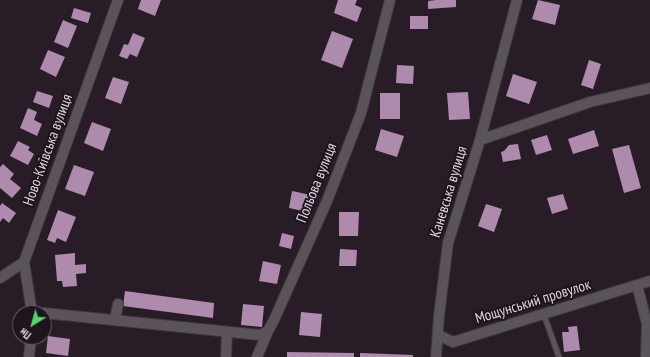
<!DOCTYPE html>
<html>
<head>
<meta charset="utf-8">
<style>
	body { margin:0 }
	#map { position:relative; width:650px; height:357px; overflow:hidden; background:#281d27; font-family:"PT Sans Narrow",sans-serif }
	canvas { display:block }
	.north { position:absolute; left:12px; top:305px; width:40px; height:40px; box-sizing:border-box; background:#1e141e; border:1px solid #6a616a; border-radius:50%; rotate:217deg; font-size:11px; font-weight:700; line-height:16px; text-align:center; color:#ddd5dc }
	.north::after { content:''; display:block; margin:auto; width:14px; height:18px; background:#59d56f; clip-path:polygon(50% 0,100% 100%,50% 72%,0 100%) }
</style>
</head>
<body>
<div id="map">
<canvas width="650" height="357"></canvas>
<div class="north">Пн</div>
</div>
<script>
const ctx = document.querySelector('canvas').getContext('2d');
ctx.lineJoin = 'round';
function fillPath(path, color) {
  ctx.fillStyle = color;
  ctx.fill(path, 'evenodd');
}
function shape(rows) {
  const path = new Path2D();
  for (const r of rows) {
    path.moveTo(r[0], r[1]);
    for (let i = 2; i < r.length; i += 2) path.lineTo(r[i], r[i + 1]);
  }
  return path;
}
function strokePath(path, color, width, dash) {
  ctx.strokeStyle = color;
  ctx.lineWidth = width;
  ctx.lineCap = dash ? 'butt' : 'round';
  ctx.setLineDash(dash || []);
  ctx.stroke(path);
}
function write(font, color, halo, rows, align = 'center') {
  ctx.font = font + ' "PT Sans Narrow",sans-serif';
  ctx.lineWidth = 4;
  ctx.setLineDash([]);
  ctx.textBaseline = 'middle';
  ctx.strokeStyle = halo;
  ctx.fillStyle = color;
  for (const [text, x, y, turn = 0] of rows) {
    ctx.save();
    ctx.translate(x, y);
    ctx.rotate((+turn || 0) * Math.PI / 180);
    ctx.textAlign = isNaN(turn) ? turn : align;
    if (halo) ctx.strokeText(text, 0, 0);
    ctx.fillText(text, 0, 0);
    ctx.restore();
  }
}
fillPath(shape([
	[141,0,161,0,155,16,138,9],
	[338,0,357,0,355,5,362,8,357,22,334,13],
	[436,0,456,0,456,7,428,9,428,1],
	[538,0,560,5,555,25,532,19],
	[74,8,91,13,88,23,71,18],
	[410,16,428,16,428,29,410,29],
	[63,20,77,26,68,48,54,42],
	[332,31,353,39,342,68,321,60],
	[133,33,145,38,137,57,130,54,127,59,119,56,124,44,128,45],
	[48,50,65,57,56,77,40,69],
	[589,60,601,64,593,89,581,85],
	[397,65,414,66,413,84,396,83],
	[513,74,537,82,529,104,506,96],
	[113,77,129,82,121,104,105,98],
	[37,91,53,96,49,108,33,102],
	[468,92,470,119,449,120,447,93],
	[380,93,400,93,400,119,380,119],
	[28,108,37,112,34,120,42,124,37,136,20,128],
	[92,122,111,129,103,151,84,143],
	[381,129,404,136,397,157,375,150],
	[594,130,599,146,573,154,568,139],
	[547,135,552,150,536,155,531,140],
	[18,141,30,147,28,150,34,154,28,165,10,156],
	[518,144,521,159,503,162,501,152,504,151,509,145],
	[629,145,641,188,624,193,612,149],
	[3,164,14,174,10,179,21,188,12,198,0,188,0,167],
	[74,165,94,172,85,196,65,189],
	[292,191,311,195,309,204,304,203,303,211,289,208],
	[563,194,568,209,552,214,547,198],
	[2,203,16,213,9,223,3,218,0,222,0,206],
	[486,204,502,209,494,232,478,226],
	[58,210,76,217,66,242,57,238,55,243,47,240],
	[339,212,359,212,358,236,339,236],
	[282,233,294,236,291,249,279,246],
	[340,249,357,250,356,266,339,266],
	[75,253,75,265,86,264,86,273,76,274,77,286,63,287,62,281,57,281,55,255],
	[263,261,281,265,277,284,259,281],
	[125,291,214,303,213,318,123,306],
	[243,304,264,306,262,327,241,325],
	[301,312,322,314,320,337,299,335],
	[577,326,580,350,564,352,562,332,569,332,568,327],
	[48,336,70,339,68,356,46,353],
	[287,352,354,353,354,357,287,357],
	[360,353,413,355,413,357,360,357]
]), '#ae8bad');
const lane = shape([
	[544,315,559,357]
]);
const street = shape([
	[480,140,517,0],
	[0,278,24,262],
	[637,285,650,281],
	[32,313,24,262,118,0],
	[44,313,260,335,268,331,274,320,327,201,361,113,390,0],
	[115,320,118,304],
	[438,335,453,342,637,285,647,324,646,357],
	[29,357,31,337],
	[226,357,227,332],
	[257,357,268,331],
	[436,357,439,316,448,243,480,140,590,102,650,88]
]);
strokePath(lane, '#413740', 7);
strokePath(street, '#413740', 12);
strokePath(lane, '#5a545a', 5);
strokePath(street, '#5a545a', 10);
write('15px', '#ddd5dc', '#1e141e', [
	["Ново-Київська вулиця",48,150,-70],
	["Польова вулиця",317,183,-68],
	["Каневська вулиця",449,192,-73],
	["Мощунський провулок",533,302,-17]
]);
</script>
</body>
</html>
